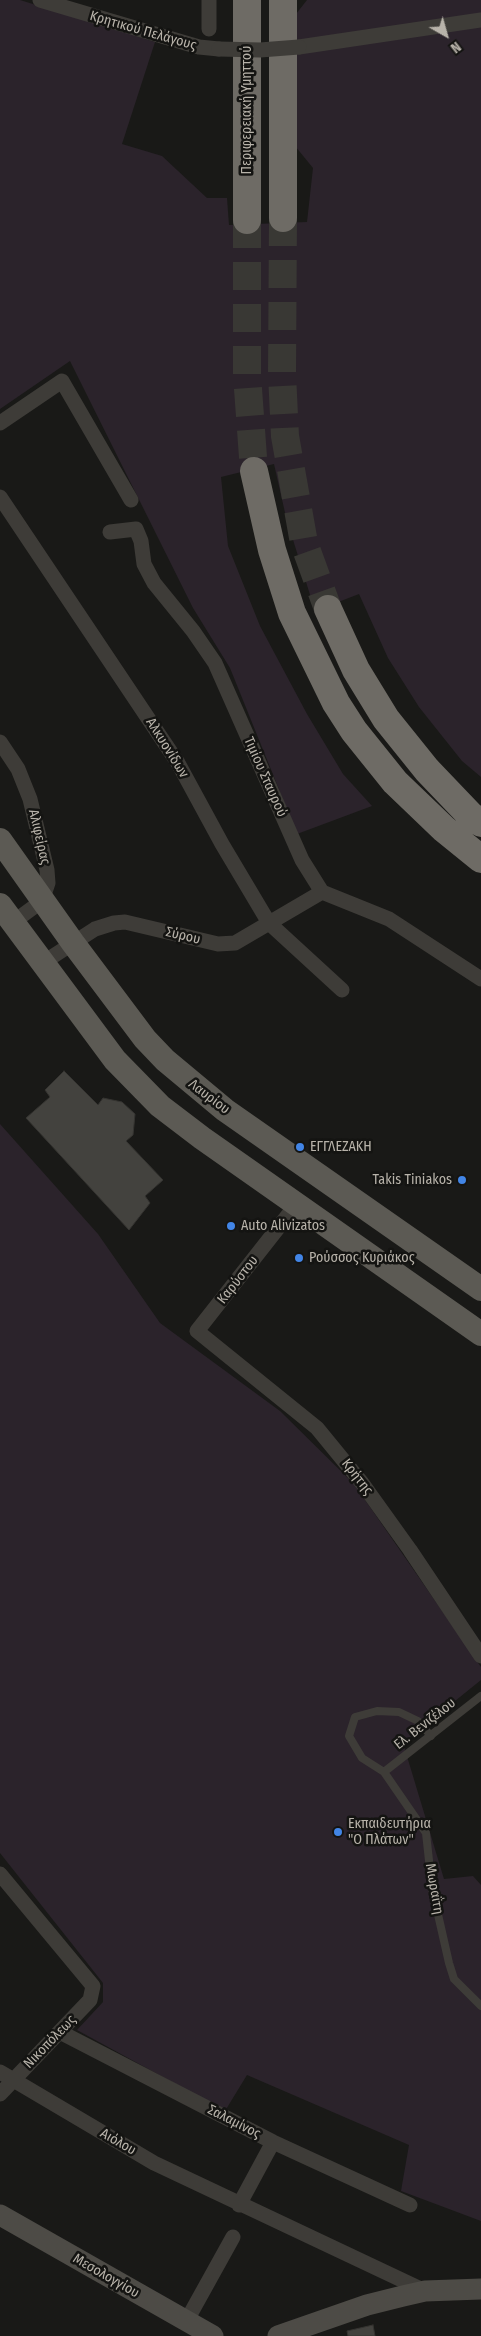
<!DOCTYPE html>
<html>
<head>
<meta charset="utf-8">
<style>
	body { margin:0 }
	#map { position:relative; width:481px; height:2336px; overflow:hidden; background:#191917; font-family:"Fira Sans Condensed",sans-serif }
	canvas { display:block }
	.north { position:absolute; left:421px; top:10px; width:50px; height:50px; -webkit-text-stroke:4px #141412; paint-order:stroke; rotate:142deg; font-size:14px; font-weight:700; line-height:20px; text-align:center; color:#b8b3aa }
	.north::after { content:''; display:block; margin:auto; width:18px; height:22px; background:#b8b3aa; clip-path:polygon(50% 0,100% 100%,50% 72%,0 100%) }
</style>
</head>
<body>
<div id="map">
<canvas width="481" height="2336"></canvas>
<div class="north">N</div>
</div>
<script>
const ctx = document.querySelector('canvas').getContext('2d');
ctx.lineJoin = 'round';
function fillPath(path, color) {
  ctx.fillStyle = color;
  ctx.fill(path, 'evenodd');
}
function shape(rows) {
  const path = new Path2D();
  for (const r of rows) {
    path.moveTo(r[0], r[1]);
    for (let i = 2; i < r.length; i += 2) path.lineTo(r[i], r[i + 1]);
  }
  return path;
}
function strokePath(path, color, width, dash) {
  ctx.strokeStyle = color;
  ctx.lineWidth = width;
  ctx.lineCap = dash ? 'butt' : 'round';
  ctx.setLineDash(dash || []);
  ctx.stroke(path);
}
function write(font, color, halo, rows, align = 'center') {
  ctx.font = font + ' "Fira Sans Condensed",sans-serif';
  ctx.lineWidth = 5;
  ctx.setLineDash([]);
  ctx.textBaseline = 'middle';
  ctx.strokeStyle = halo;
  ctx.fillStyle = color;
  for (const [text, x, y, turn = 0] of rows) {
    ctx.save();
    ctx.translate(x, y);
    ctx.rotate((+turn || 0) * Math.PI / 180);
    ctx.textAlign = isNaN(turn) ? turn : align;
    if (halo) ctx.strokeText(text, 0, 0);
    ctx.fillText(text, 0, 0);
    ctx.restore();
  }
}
fillPath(shape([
	[0,0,20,0,155,42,122,144,162,156,207,198,227,198,229,225,307,222,313,168,295,146,296,14,307,0,481,0,481,777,462,761,419,707,388,658,359,594,315,611,286,517,274,464,221,477,228,546,260,626,307,714,343,774,372,806,297,834,230,668,193,608,70,361,0,409],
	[0,1124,98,1234,160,1323,280,1411,354,1484,481,1667,481,1680,403,1743,444,1879,473,1876,481,1885,481,2221,401,2191,409,2145,247,2075,225,2111,77,2030,103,2002,103,1983,0,1853]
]), '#2b232b');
const building = shape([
	[64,1071,98,1105,103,1098,122,1102,135,1114,133,1135,126,1141,163,1180,145,1196,150,1203,129,1230,26,1118,50,1097,45,1090,64,1071],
	[373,2325,375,2336,348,2336,347,2331,373,2325]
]);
fillPath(building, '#43423e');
strokePath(building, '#353431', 1);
strokePath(shape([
	[283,218,282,374,285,436,304,543,328,609],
	[247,220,247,375,254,471]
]), '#393834', 28, [28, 14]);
strokePath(shape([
	[431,1736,418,1721,399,1712,377,1711,355,1717,349,1736,362,1758,384,1772,426,1833,432,1888,449,1963,454,1979,481,2006],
	[384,1772,481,1696]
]), '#3e3c38', 8);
strokePath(shape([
	[40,0,199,47,219,49],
	[209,29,209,0],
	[299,47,481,20],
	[0,423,62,381,131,500],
	[0,497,178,763,222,844,269,923,342,990],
	[110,532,136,529,141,541,144,564,154,583,193,631,215,663,302,860,322,892,389,919,481,979],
	[0,742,18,769,30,799,47,870,48,883,42,901,12,923],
	[41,964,95,929,114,923,125,922,218,944,235,943,322,892],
	[296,1205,197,1331,317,1428,362,1483,410,1550,481,1656],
	[0,1874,93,1986,90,2000,0,2094],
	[60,2032,273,2142,410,2205],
	[0,2072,154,2163,425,2291],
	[239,2205,273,2142],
	[187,2320,233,2237]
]), '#3e3c38', 15);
strokePath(shape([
	[0,2215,213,2336],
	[278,2336,367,2305,403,2296,425,2291,481,2289]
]), '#4d4b46', 21);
strokePath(shape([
	[0,840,73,943,145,1039,165,1060,225,1110,481,1289],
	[0,905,115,1060,160,1106,202,1138,481,1334]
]), '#5c5a54', 24);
strokePath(shape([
	[283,0,283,218],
	[247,220,247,0],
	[254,471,272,550,292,613,336,703,354,731,395,782,444,829,481,859],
	[328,609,356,670,386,719,427,770,470,815,481,823]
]), '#6e6b65', 28);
strokePath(shape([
	[219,49,260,50,299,47]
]), '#3e3c38', 15);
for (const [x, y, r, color] of [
	[300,1147,5,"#4285e6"],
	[462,1180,5,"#4285e6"],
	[231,1226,5,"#4285e6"],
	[299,1258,5,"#4285e6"],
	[338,1832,5,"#4285e6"]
]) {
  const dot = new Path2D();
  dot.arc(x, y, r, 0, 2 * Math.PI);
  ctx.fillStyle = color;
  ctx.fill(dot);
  strokePath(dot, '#141412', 2);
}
write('14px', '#b8b3aa', '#141412', [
	["Κρητικού Πελάγους",143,31,16],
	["Περιφερειακή Υμηττού",247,110,-90],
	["Αλκυονίδων",167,748,58],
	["Τιμίου Σταυρού",265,777,66],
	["Αλιφείρας",39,837,77],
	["Σύρου",183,936,13],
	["Λαυρίου",209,1097,37],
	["Καρύστου",238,1280,-52],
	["Κρήτης",357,1477,52],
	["Ελ. Βενιζέλου",425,1724,-38],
	["Μωραΐτη",434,1889,80],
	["Νικοπόλεως",50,2042,-46],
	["Σαλαμίνος",234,2122,27],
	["Αιόλου",118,2142,30],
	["Μεσολογγίου",106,2276,30]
]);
write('14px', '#b8b3aa', '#141412', [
	["ΕΓΓΛΕΖΑΚΗ",310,1147],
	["Takis Tiniakos",452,1180,"right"],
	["Auto Alivizatos",241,1226],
	["Ρούσσος Κυριάκος",309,1258],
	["Εκπαιδευτήρια",348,1824],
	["\"Ο Πλάτων\"",348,1840]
], 'left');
</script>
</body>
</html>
